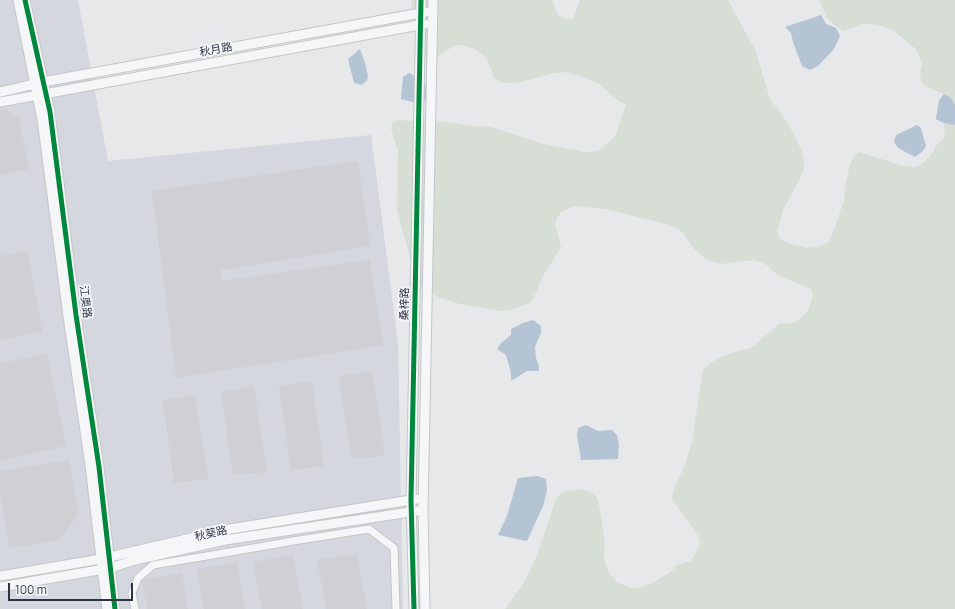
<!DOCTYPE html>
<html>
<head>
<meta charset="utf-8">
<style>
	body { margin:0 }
	#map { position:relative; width:955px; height:609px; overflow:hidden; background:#e6e8ea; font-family:Manrope,sans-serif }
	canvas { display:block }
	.scale { position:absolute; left:8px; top:583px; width:125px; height:18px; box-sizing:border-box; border:2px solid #2b3445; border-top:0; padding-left:5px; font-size:12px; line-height:14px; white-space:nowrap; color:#2b3445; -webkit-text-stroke:3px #f4f6f9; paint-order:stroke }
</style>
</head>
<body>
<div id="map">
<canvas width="955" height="609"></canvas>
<div class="scale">100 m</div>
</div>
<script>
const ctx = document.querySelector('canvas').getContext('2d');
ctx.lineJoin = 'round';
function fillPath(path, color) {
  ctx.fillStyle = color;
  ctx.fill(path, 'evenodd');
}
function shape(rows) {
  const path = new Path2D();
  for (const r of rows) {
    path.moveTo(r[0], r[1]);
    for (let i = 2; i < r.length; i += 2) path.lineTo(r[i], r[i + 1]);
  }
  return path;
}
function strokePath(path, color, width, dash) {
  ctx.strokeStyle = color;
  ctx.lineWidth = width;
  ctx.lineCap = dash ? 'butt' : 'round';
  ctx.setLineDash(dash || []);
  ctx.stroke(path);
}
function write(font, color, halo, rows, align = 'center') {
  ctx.font = font + ' Manrope,"Noto Sans SC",sans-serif';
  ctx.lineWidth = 3.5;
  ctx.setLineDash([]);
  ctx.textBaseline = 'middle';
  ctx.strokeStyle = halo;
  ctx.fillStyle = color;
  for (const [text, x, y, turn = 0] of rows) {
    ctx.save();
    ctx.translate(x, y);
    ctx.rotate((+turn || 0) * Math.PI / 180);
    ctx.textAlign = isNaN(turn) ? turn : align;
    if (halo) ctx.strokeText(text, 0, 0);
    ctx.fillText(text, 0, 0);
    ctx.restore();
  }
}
fillPath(shape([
	[0,0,78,0,108,161,371,135,398,343,403,609,0,609]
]), '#d4d7dd');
fillPath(shape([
	[411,0,552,0,558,15,565,19,573,19,580,0,728,0,755,50,770,99,788,123,801,149,805,165,800,179,783,210,777,232,780,238,787,243,807,248,821,246,828,242,832,235,844,201,845,186,850,164,854,157,859,152,900,165,914,167,920,165,925,161,934,151,936,145,945,138,944,123,936,119,939,100,944,94,925,86,921,81,920,73,922,65,917,50,893,30,881,26,863,23,857,26,842,31,827,18,819,0,955,0,955,609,505,609,524,583,537,555,555,502,558,496,564,492,581,489,594,493,598,500,602,523,605,544,604,558,606,566,609,573,618,583,631,588,638,588,651,584,672,571,676,565,691,561,698,549,700,541,697,534,672,499,673,491,685,465,692,442,702,375,704,368,717,359,738,351,751,348,779,324,793,323,799,320,808,310,813,296,811,289,784,278,772,271,767,265,755,260,720,264,706,259,695,250,682,232,670,225,606,209,574,206,561,212,557,218,555,225,561,247,543,276,533,299,528,304,509,310,501,311,460,304,440,298,421,287,411,267,411,260,397,210,398,151,391,129,393,122,399,120,413,121,427,119,470,126,491,127,540,143,584,152,598,151,615,137,626,104,620,102,599,84,579,76,565,72,550,74,521,82,507,83,500,82,494,78,487,58,475,49,462,45,455,45,436,58,429,58,423,53,416,40]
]), '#d6ded6');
fillPath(shape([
	[821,15,826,24,836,28,840,36,834,49,818,66,810,70,802,66,793,42,791,33,785,27],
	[360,49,365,63,368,76,367,81,361,85,354,83,348,59],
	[409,73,418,78,430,89,429,96,420,104,401,99,403,77],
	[944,94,950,97,955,105,955,125,944,123,936,119,939,100],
	[917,125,921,128,926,146,922,152,915,157,898,148,894,142,896,135],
	[533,320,541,326,541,333,535,347,536,358,539,366,539,371,527,371,511,381,511,373,506,355,497,349,501,343,511,335,511,329,523,323],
	[586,425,598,431,612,430,617,435,619,444,618,459,581,460,577,435,578,428],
	[537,476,546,479,547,491,543,506,527,541,498,535,507,516,518,478]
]), '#b4c4d5');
fillPath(shape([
	[4,109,19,119,29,169,0,175,0,110],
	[358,161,370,246,221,270,222,281,370,260,383,345,176,378,152,191],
	[28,251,42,331,0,340,0,256],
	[47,354,66,446,0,461,0,363],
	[372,371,385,456,351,459,339,376],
	[312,381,324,466,291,470,279,386],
	[254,387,267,472,233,475,221,392],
	[195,395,208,479,174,483,163,400],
	[69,460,79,514,59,540,9,548,0,489,0,471],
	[357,554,367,609,326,609,317,560],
	[293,555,303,609,262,609,253,562],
	[237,562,245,609,204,609,197,569],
	[182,573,188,609,147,609,142,581,144,579]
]), '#ced0d3');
const minor = shape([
	[135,609,132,593,138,578,153,565,242,550,293,541,369,529,394,548,396,609]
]);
const tertiary = shape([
	[18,0,42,119,68,316,90,465,107,609],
	[25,0,50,112,76,315,99,467,115,609],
	[0,92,43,82,426,12],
	[0,102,425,24],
	[0,576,101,559,230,529,417,499],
	[0,587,110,568,135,560,225,540,417,511],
	[414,609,411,500,421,0],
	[425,609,423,511,433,0]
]);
strokePath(minor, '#c4c6c8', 9);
strokePath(tertiary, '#c4c6c8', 11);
strokePath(minor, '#f5f6f7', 7);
strokePath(tertiary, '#f5f6f7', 9);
strokePath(shape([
	[25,0,50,112,76,315,99,467,115,609],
	[414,609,411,500,421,0]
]), '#00873e', 5);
write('11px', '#2b3445', '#f4f6f9', [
	["秋月路",216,50,-10],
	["江奥路",85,302,83],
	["桑梓路",405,304,-89],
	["秋葵路",211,534,-12]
]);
</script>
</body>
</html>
